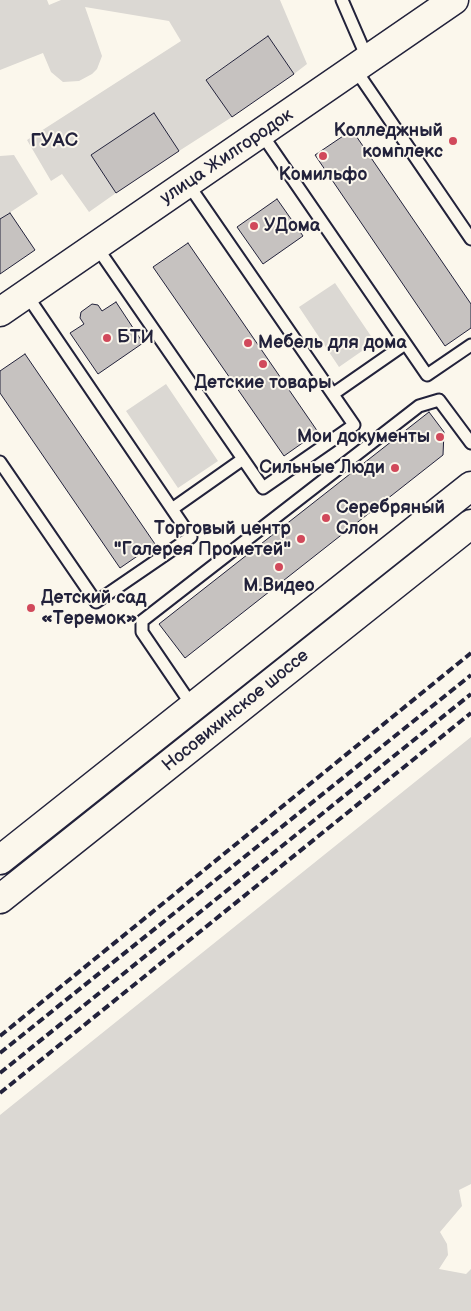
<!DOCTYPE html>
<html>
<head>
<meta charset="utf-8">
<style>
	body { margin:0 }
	canvas { display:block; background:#fbf7ec }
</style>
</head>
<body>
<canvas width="471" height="1311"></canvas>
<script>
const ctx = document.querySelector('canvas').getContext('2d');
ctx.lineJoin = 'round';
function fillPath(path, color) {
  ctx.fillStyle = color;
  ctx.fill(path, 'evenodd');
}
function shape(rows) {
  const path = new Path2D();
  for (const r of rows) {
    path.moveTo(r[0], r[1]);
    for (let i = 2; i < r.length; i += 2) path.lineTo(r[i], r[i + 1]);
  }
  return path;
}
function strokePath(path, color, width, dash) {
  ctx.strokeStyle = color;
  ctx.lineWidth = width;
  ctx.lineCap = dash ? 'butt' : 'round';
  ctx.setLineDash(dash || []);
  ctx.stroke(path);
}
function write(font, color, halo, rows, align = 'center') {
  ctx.font = font + ' "Balsamiq Sans",sans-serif';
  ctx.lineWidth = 4;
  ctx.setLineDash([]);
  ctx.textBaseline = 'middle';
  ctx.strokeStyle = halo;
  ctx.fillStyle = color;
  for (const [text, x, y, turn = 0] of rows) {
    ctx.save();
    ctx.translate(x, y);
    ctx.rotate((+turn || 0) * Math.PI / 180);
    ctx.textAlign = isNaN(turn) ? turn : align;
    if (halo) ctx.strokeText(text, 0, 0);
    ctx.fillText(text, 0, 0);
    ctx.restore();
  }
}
fillPath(shape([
	[0,0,47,0,49,5,61,0,280,0,307,64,294,74,268,36,206,79,232,117,179,151,154,114,91,155,116,193,89,212,62,174,51,181,27,140,181,41,169,21,85,7,102,56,97,69,92,74,79,81,63,82,51,72,43,53,0,70],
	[14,155,38,194,0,219,0,156],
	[335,283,375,342,339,367,299,307],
	[166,384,218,461,178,488,126,411],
	[471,737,471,1184,459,1190,462,1206,440,1232,447,1244,448,1255,439,1269,466,1274,471,1269,471,1311,0,1311,0,1115]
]), '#dbd8d3');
const building = shape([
	[268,36,294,74,232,117,206,80,268,36],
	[154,113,179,151,116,193,91,155,154,113],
	[352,130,471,304,471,328,445,346,315,155,352,130],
	[277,199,303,236,263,264,237,227,277,199],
	[10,213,35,250,0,274,0,219,10,213],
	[188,243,318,432,284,456,153,267,188,243],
	[116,302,143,343,98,374,70,333,84,324,80,318,81,312,92,304,98,305,102,311,116,302],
	[25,354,155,544,120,568,0,393,0,371,25,354],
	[429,412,444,432,443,455,185,658,159,624,429,412]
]);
fillPath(building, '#c6c2c0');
strokePath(building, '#22223b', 1);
const lane = shape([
	[342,0,368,60],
	[355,69,471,239],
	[261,133,427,375,471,345],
	[96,246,263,488,354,425,188,184],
	[333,394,405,344],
	[0,462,96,602,191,537,26,294],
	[172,509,243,459],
	[193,707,142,632,142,621,419,406,439,400,471,443]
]);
const secondary = shape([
	[0,312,454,0],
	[0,860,471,486],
	[0,899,471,524]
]);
strokePath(lane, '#22223b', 15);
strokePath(secondary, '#22223b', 31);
strokePath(lane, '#fbf7ec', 11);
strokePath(secondary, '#fbf7ec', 28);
strokePath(shape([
	[0,1036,471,653],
	[0,1053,471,675],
	[0,1073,471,694],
	[0,1093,471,713]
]), '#22223b', 4, [8, 4]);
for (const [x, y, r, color] of [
	[453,141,5,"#d1495b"],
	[323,156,5,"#d1495b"],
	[254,226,5,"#d1495b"],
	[107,338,5,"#d1495b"],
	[248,343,5,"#d1495b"],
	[263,364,5,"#d1495b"],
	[440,437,5,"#d1495b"],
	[395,468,5,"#d1495b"],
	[326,518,5,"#d1495b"],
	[301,539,5,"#d1495b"],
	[279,567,5,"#d1495b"],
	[31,608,5,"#d1495b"]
]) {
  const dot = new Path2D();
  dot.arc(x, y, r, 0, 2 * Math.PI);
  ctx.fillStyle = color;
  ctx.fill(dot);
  strokePath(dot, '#fbf7ec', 2);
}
write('bold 18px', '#22223b', '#fbf7ec', [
	["Колледжный",443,131,"right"],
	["комплекс",443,152,"right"],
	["Комильфо",323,175,"center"],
	["УДома",264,226],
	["БТИ",117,338],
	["Мебель для дома",258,343],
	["Детские товары",263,383,"center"],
	["Мои документы",430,437,"right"],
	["Сильные Люди",385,468,"right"],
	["Серебряный",336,508],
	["Слон",336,529],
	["Торговый центр",291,529,"right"],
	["\"Галерея Прометей\"",291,550,"right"],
	["М.Видео",279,586,"center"],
	["Детский сад",41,598],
	["«Теремок»",41,619]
], 'left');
write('18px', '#22223b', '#fbf7ec', [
	["улица Жилгородок",227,157,-34],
	["Носовихинское шоссе",236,711,-39]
]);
write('bold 19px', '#22223b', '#fbf7ec', [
	["ГУАС",54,141]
]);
</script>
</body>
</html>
